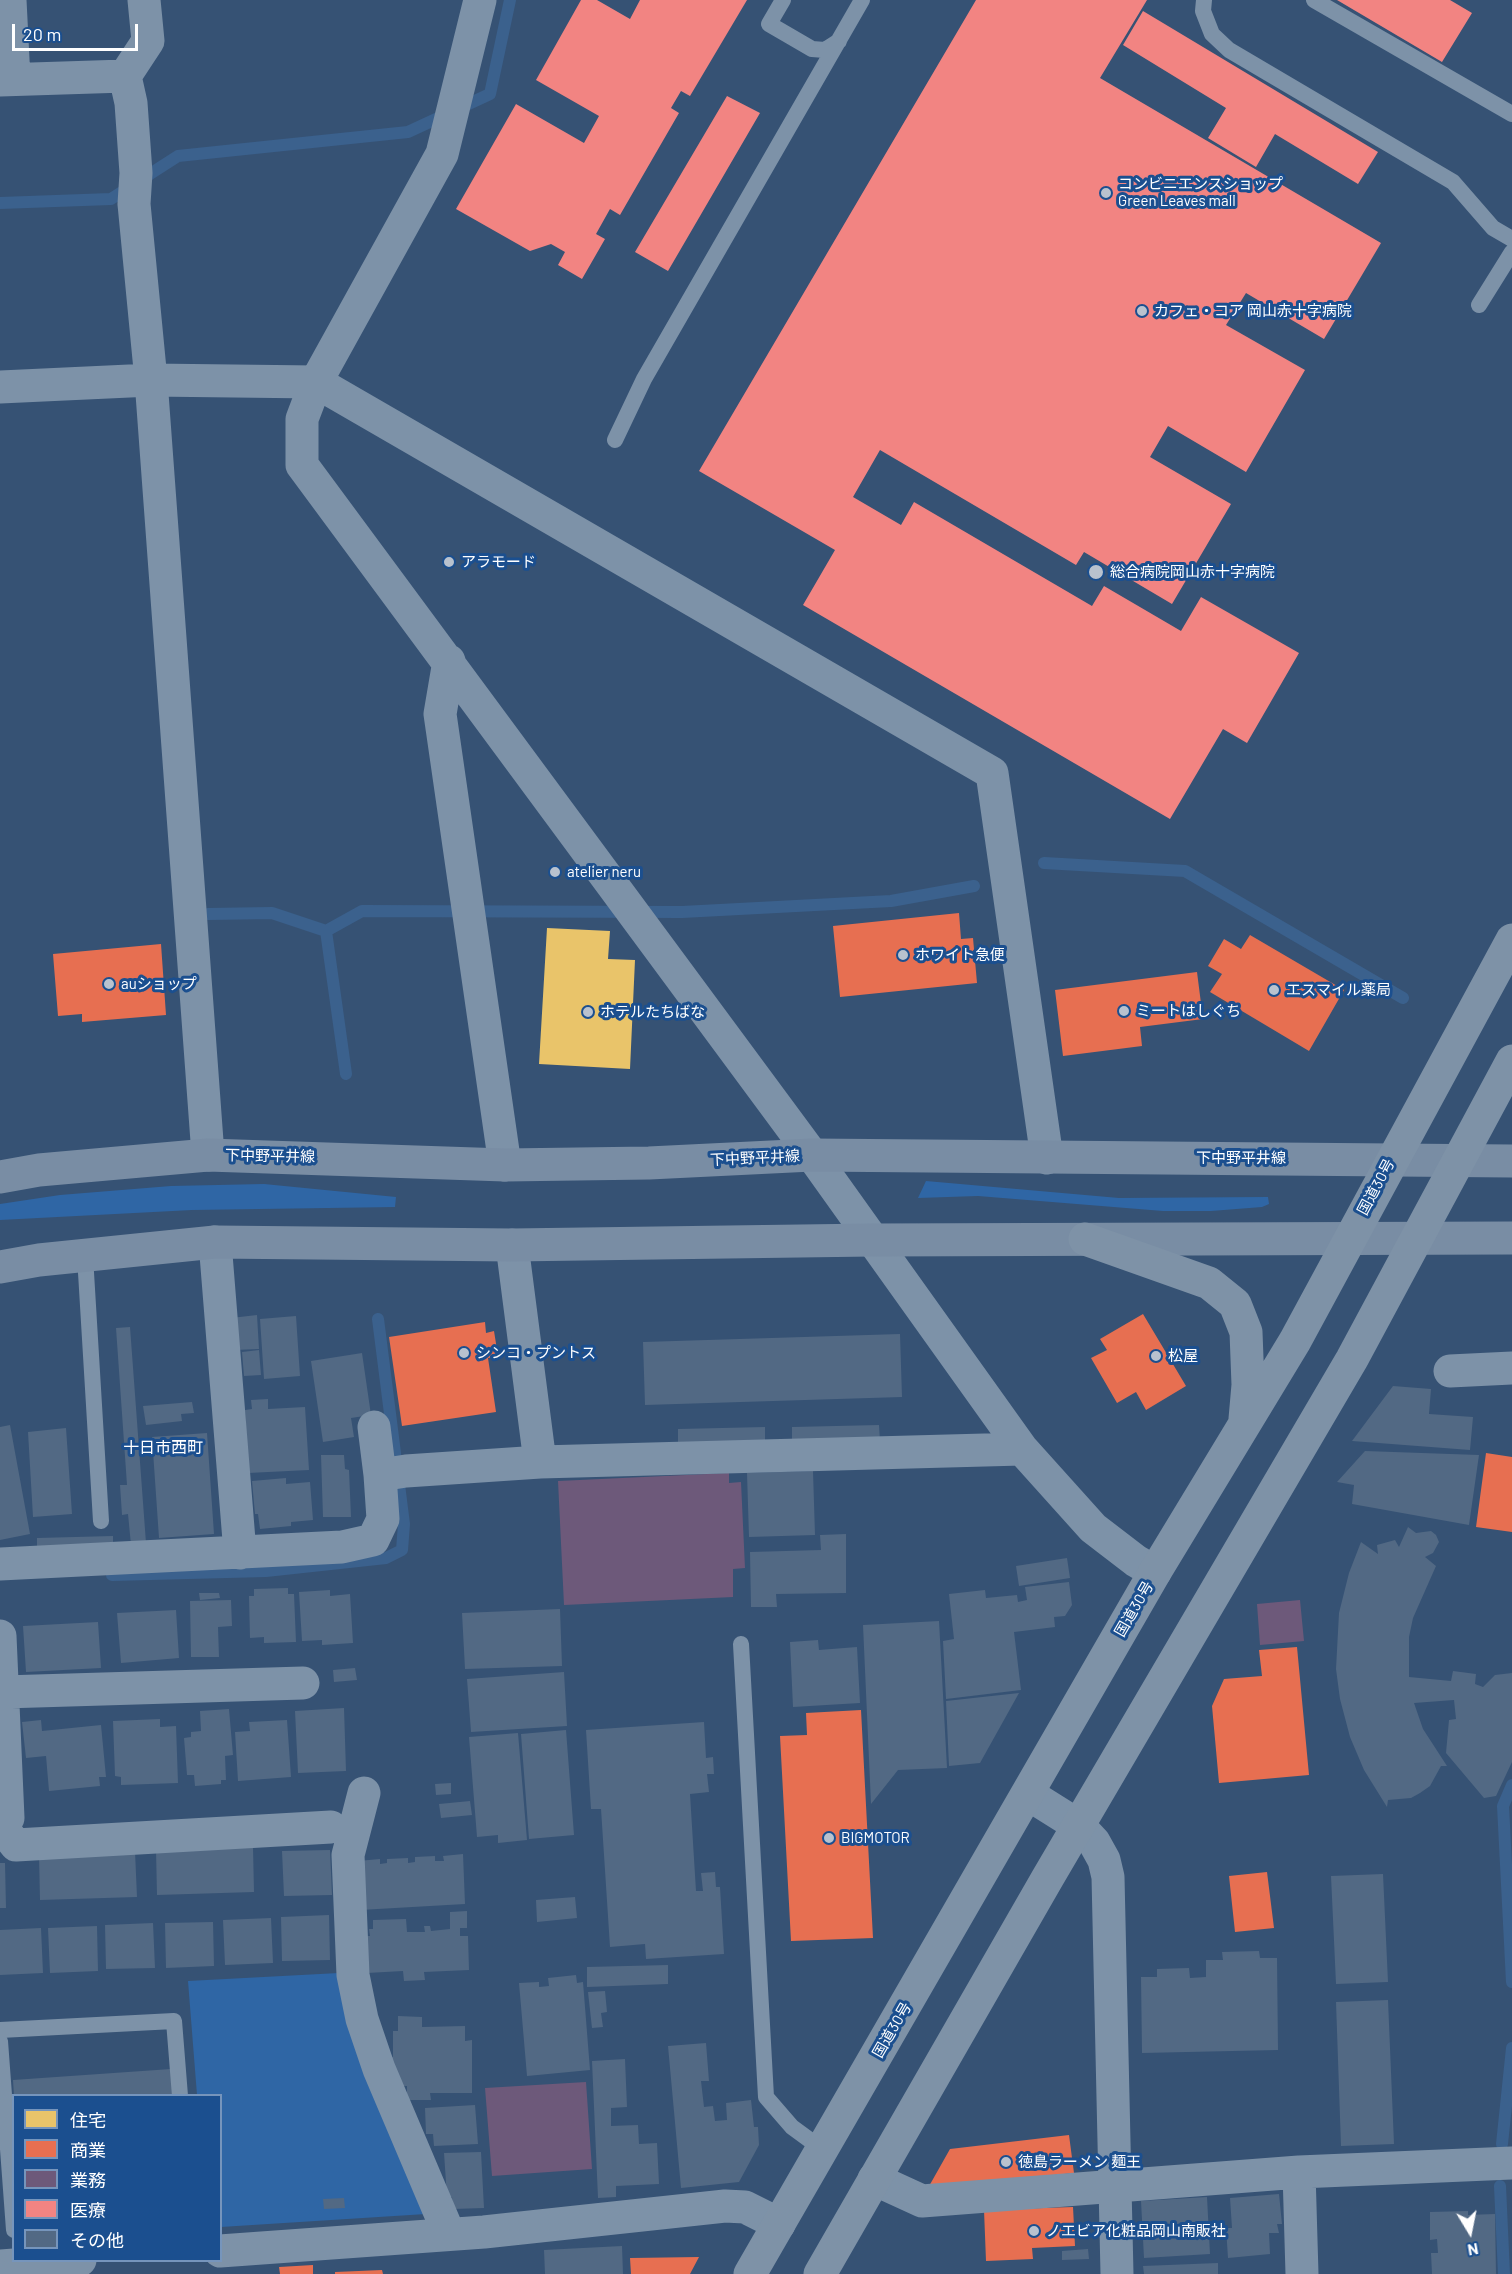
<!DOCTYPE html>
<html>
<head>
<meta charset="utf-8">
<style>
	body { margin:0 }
	#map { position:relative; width:1512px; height:2274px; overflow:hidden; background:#365274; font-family:Barlow,"Noto Sans JP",sans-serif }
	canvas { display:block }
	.legend { position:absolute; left:12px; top:2094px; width:210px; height:168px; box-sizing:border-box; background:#1b4f8f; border:2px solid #7695bc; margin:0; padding:8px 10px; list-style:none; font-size:18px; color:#fff }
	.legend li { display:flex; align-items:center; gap:12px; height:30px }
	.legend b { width:30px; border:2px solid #7695bc }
	.north { position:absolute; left:1440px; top:2202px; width:60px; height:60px; -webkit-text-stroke:4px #1b4f8f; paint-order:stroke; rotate:170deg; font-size:16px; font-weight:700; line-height:24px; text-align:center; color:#fff }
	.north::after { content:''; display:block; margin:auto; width:21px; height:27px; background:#fff; clip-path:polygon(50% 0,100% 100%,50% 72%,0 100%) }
	.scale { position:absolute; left:12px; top:24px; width:126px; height:27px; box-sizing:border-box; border:3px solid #fff; border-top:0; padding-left:8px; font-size:18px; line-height:21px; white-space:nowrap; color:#fff; -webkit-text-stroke:4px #1b4f8f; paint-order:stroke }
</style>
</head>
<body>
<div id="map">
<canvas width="1512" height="2274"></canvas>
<ul class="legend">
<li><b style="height:16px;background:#e9c46a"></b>住宅</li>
<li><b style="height:16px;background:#e76f51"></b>商業</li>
<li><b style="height:16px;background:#6d597a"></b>業務</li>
<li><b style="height:16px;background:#f28482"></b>医療</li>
<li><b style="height:16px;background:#526984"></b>その他</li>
</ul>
<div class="north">N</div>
<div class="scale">20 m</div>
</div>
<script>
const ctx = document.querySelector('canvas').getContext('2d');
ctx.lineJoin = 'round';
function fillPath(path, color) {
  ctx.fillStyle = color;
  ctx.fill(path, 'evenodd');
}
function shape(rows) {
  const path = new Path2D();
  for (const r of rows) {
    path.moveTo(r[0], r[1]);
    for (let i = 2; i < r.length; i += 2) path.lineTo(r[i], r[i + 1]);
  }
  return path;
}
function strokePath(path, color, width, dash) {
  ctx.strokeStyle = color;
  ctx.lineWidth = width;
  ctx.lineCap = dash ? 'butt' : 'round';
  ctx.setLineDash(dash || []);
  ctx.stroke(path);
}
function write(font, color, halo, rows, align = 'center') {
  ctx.font = font + ' Barlow,"Noto Sans JP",sans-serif';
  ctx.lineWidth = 6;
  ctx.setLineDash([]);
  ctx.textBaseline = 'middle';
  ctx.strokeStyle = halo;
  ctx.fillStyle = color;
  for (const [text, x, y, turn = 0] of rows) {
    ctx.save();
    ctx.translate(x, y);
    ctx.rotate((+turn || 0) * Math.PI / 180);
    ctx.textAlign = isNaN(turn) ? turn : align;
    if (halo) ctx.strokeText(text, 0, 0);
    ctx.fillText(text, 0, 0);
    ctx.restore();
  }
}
fillPath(shape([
	[926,1181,1119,1198,1268,1197,1269,1204,1262,1207,1211,1211,1163,1211,978,1196,918,1198],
	[264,1184,396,1197,395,1207,192,1210,0,1220,0,1204,60,1195,171,1186],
	[339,1973,426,2214,221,2227,220,2096,197,2095,188,1981]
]), '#2f66a5');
fillPath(shape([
	[547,928,610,931,608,959,635,960,630,1069,539,1064]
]), '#e9c46a');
fillPath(shape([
	[959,913,961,939,973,938,977,983,840,997,833,926],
	[1250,935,1344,990,1309,1051,1210,992,1222,974,1208,966,1224,939,1241,949],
	[161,944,166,1015,82,1022,82,1014,58,1016,53,954],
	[1197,972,1203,1019,1140,1027,1142,1046,1063,1056,1055,990],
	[1143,1314,1186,1386,1146,1410,1136,1392,1117,1403,1091,1358,1107,1350,1100,1339],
	[485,1322,486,1333,494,1331,498,1356,488,1358,496,1412,402,1426,389,1337],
	[1486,1453,1512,1457,1512,1532,1476,1527],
	[1297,1647,1309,1775,1219,1783,1212,1706,1224,1679,1262,1676,1259,1650],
	[861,1710,873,1938,791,1941,780,1736,807,1735,806,1713],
	[1267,1872,1274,1928,1235,1932,1229,1876],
	[1069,2135,1074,2173,928,2188,950,2149],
	[1073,2207,1075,2246,1032,2248,1033,2259,986,2261,984,2210],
	[699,2257,690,2274,631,2274,630,2258],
	[313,2265,313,2274,280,2274,279,2267],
	[382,2270,383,2274,335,2274,335,2272]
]), '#e76f51');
fillPath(shape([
	[729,1473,729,1483,741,1482,745,1568,733,1569,733,1597,564,1605,558,1481],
	[1300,1600,1304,1641,1260,1645,1257,1604],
	[586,2082,592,2169,492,2176,485,2088]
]), '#6d597a');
fillPath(shape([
	[581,0,597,0,630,19,640,0,747,0,690,96,681,91,671,108,679,113,620,215,610,209,596,234,605,239,582,279,558,265,565,252,551,244,530,251,456,209,516,104,584,143,599,116,536,80],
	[976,0,1147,0,1100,78,1381,243,1324,339,1246,293,1226,325,1305,370,1246,472,1168,426,1150,457,1231,504,1172,604,1084,552,1076,565,880,450,853,497,901,525,914,502,1092,606,1104,586,1181,631,1201,597,1299,653,1247,743,1223,729,1170,819,803,605,835,550,699,471],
	[1337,0,1450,0,1472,13,1442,62],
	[1143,11,1378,152,1358,184,1275,134,1256,167,1208,138,1226,108,1123,45],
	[727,96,760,113,668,271,635,252]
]), '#f28482');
strokePath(shape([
	[0,203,111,199,178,156,408,132,490,94,510,0],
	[1044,863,1185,871,1403,998],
	[208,914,272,913,326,931,362,911,682,912,891,901,974,886],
	[326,931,346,1074],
	[112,1575,266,1571,386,1558,402,1550,404,1524,378,1319],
	[1512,1785,1503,1806,1512,1982],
	[1502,2144,1512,2048],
	[1500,2186,1504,2274]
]), '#3b618d', 12);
fillPath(shape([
	[257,1315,259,1349,234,1350,231,1318],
	[296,1316,300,1376,264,1379,260,1319],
	[130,1327,146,1543,131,1545,128,1514,122,1515,120,1485,127,1485,116,1328],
	[900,1334,902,1397,645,1405,643,1342],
	[259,1350,261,1375,244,1376,242,1352],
	[362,1353,371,1415,351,1418,354,1437,323,1442,311,1361],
	[1393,1386,1431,1389,1429,1414,1473,1417,1470,1450,1352,1441],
	[268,1399,268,1409,305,1407,309,1470,248,1473,245,1410,252,1409,251,1400],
	[192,1402,194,1413,181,1414,182,1421,146,1425,143,1406],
	[10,1425,30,1534,0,1540,0,1427],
	[879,1425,880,1441,792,1443,792,1427],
	[765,1427,765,1443,678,1445,678,1429],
	[66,1428,72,1514,33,1517,28,1432],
	[207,1433,214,1534,159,1538,152,1437],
	[1365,1451,1479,1455,1469,1525,1352,1504,1354,1485,1337,1482],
	[321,1455,344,1455,345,1469,349,1470,351,1517,323,1517],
	[813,1471,815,1535,749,1537,747,1473],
	[286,1478,286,1484,310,1482,313,1520,291,1522,291,1526,260,1529,258,1514,255,1514,252,1481],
	[1408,1527,1416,1533,1431,1531,1436,1535,1439,1542,1433,1553,1425,1557,1436,1566,1413,1618,1409,1637,1409,1677,1451,1681,1453,1671,1476,1674,1475,1684,1483,1687,1495,1675,1512,1673,1512,1762,1496,1796,1484,1798,1446,1753,1449,1720,1456,1719,1454,1700,1414,1703,1423,1729,1447,1766,1441,1766,1430,1786,1420,1793,1411,1798,1388,1800,1387,1807,1364,1770,1350,1737,1340,1699,1336,1669,1339,1613,1349,1573,1361,1542,1378,1554,1377,1545,1395,1540,1399,1547],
	[846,1534,846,1593,776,1594,777,1607,751,1607,750,1552,821,1550,820,1535],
	[113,1536,113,1548,37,1550,37,1538],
	[1067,1558,1070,1578,1019,1586,1016,1566],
	[1069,1582,1072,1605,1065,1616,1054,1617,1055,1627,1014,1632,1021,1690,946,1699,943,1641,954,1639,949,1594,985,1590,986,1598,1017,1595,1018,1602,1027,1600,1025,1587],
	[288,1588,288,1594,294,1594,296,1642,264,1643,264,1637,250,1638,249,1596,254,1596,254,1589],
	[330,1590,330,1596,350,1594,353,1643,322,1645,322,1640,302,1641,299,1592],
	[199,1593,219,1593,220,1598,200,1600],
	[231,1600,232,1626,218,1627,219,1657,191,1657,190,1601],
	[560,1609,562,1666,465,1669,462,1613],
	[176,1610,179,1658,121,1663,117,1613],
	[939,1621,947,1768,898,1770,871,1804,863,1625],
	[98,1622,101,1668,26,1672,23,1626],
	[818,1640,819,1650,857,1647,860,1703,793,1707,790,1642],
	[355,1668,357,1680,334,1682,333,1670],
	[564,1672,567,1726,471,1732,467,1679],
	[1019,1693,980,1763,949,1766,946,1701],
	[344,1708,346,1771,298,1773,295,1711],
	[229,1709,233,1755,225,1756,226,1780,221,1780,221,1784,195,1786,194,1775,187,1775,184,1738,191,1737,191,1732,201,1731,200,1711],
	[160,1719,160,1727,176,1726,178,1783,121,1785,121,1777,115,1776,113,1721],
	[41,1720,42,1731,101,1725,106,1777,99,1777,100,1786,49,1791,46,1756,26,1758,22,1722],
	[287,1720,291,1777,238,1781,235,1732,250,1731,249,1722],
	[704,1722,706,1758,713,1757,714,1774,707,1774,709,1792,690,1794,696,1891,703,1891,701,1873,715,1872,716,1887,720,1887,724,1954,646,1959,645,1944,610,1947,601,1809,591,1809,586,1730],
	[566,1730,574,1835,529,1839,521,1734],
	[518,1733,527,1840,498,1843,498,1835,477,1837,469,1737],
	[451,1783,451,1794,436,1795,435,1784],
	[470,1801,472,1815,441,1818,439,1804],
	[253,1847,254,1892,157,1895,156,1850],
	[330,1850,332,1895,284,1896,282,1851],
	[135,1851,137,1897,40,1900,39,1855],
	[463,1854,465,1904,360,1910,358,1861,380,1859,380,1864,387,1863,387,1859,408,1858,408,1863,415,1862,415,1857,435,1856,435,1861,444,1861,443,1856],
	[0,1863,5,1863,6,1908,0,1908],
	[1383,1874,1388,1982,1336,1984,1331,1876],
	[575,1897,577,1918,537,1922,536,1900],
	[467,1911,467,1928,460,1928,460,1936,468,1936,469,1970,424,1972,425,1980,404,1981,403,1971,367,1973,365,1936,370,1936,369,1929,373,1929,373,1920,406,1919,407,1932,425,1932,424,1926,430,1926,431,1931,450,1929,450,1912],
	[329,1915,330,1960,282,1961,281,1917],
	[271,1918,273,1963,225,1965,223,1920],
	[213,1922,214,1966,166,1968,165,1923],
	[153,1923,155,1968,106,1969,105,1925],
	[97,1926,98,1971,50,1973,48,1928],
	[41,1928,43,1973,0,1975,0,1930],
	[1259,1951,1260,1958,1277,1958,1278,2050,1142,2053,1141,1977,1157,1977,1157,1969,1189,1968,1190,1978,1206,1977,1206,1960,1223,1960,1222,1952],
	[668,1965,668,1984,587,1987,587,1967],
	[576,1975,577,1983,583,1982,590,2070,527,2076,519,1983,539,1982,539,1987,549,1986,548,1978],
	[605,1991,607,2012,601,2013,603,2027,592,2028,588,1992],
	[1388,2000,1394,2144,1341,2146,1336,2002],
	[398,2016,422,2017,422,2027,465,2026,465,2041,472,2040,472,2093,430,2093,431,2100,407,2100,407,2086,393,2086,383,2058,393,2057,393,2031,398,2031],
	[706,2043,709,2081,701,2081,704,2107,713,2106,715,2121,727,2120,726,2103,751,2100,754,2127,758,2127,759,2145,739,2182,681,2188,668,2046],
	[625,2059,627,2107,611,2108,611,2126,638,2125,639,2144,657,2143,659,2184,616,2186,616,2197,598,2198,592,2061],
	[171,2069,173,2096,14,2096,13,2080],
	[475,2105,478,2144,434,2146,433,2134,426,2134,425,2108],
	[481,2152,484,2208,453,2209,452,2197,447,2197,444,2153],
	[1279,2194,1282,2224,1277,2224,1279,2233,1269,2233,1270,2254,1228,2258,1226,2228,1232,2228,1230,2198],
	[1207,2197,1210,2254,1144,2258,1141,2201],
	[344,2198,345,2208,324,2209,323,2199],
	[1468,2211,1468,2215,1495,2214,1496,2274,1432,2274,1431,2253,1438,2253,1437,2239,1430,2240,1430,2212],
	[622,2246,623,2274,545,2274,544,2250],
	[1088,2249,1089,2259,1062,2260,1062,2251],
	[1218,2263,1218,2274,1144,2274,1143,2266]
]), '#526984');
strokePath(shape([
	[783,0,769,24,812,49,825,50,839,41],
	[1204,0,1203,11,1212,34,1229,50,1453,182,1493,228,1512,239],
	[1314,0,1512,114],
	[1479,305,1512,252],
	[615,440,644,379,862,0],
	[85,1256,101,1521],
	[741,1644,766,2097,792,2127,822,2149],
	[0,2030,174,2021,180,2096],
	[0,2041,14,2230]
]), '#7d92a8', 16);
strokePath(shape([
	[10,0,14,79],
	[144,0,148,41,125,76,131,103,136,173,134,204,151,380,208,1155],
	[480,0,442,154,316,382,302,419,302,465,812,1155,1022,1449,1093,1528,1136,1561,1155,1572],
	[0,80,125,76],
	[0,387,151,380,316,382,992,773,1047,1158],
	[449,661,440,714,505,1165],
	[215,1242,240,1553],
	[512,1245,540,1462],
	[1450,1371,1512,1368],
	[374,1427,380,1475],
	[0,1564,342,1547,373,1540,383,1519,380,1475,406,1471,540,1462,1022,1449],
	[0,1636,8,1818,0,1819],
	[3,1692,303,1683],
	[364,1793,348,1855,353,1975,362,2019,379,2069,449,2234],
	[1028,1794,1079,1826,1094,1842,1104,1860,1108,1877,1117,2274],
	[0,1826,16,1845,331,1827],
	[1299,2172,1302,2274],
	[874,2179,922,2201,1299,2172,1512,2163],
	[220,2251,484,2232,725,2206,745,2207,779,2224],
	[0,2266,80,2260]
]), '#7d92a8', 33);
strokePath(shape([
	[0,1177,39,1170,208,1155,505,1165,649,1163,812,1155,1512,1161],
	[0,1267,39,1260,215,1242,512,1245,872,1240,1512,1238]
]), '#798da4', 33);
strokePath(shape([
	[1085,1239,1209,1283,1235,1304,1246,1332,1248,1385,1245,1419],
	[750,2274,1155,1572,1295,1341,1512,940],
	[820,2274,1047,1879,1352,1359,1512,1061]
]), '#7e92a7', 33);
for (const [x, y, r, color] of [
	[1106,193,6,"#b9c2ce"],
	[1142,311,6,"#b9c2ce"],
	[449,562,6,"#b9c2ce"],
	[1096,572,8,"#b9c2ce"],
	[555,872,6,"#b9c2ce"],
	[903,955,6,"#b9c2ce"],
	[109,984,6,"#b9c2ce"],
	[1274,990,6,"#b9c2ce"],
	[1124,1011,6,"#b9c2ce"],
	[588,1012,6,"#b9c2ce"],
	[464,1353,6,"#b9c2ce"],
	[1156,1356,6,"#b9c2ce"],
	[829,1838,6,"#b9c2ce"],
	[1006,2162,6,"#b9c2ce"],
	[1034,2231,6,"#b9c2ce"]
]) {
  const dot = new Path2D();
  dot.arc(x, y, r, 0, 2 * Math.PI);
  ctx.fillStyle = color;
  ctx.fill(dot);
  strokePath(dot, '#1b4f8f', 2);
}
write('15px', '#fff', '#1b4f8f', [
	["コンビニエンスショップ",1118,184],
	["Green Leaves mall",1118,201],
	["カフェ・コア 岡山赤十字病院",1154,311],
	["アラモード",461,562],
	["総合病院岡山赤十字病院",1110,572],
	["atelier neru",567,872],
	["ホワイト急便",915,955],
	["auショップ",121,984],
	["エスマイル薬局",1286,990],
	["ミートはしぐち",1136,1011],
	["ホテルたちばな",600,1012],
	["シンコ・プントス",476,1353],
	["松屋",1168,1356],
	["BIGMOTOR",841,1838],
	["徳島ラーメン 麺王",1018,2162],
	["ノエビア化粧品岡山南販社",1046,2231]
], 'left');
write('15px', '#fff', '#1b4f8f', [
	["下中野平井線",270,1156,1],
	["下中野平井線",755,1158,-3],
	["下中野平井線",1241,1158],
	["国道30号",1376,1187,-62],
	["国道30号",1134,1609,-60],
	["国道30号",892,2030,-60]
]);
write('16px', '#fff', '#1b4f8f', [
	["十日市西町",163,1448]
]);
</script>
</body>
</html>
